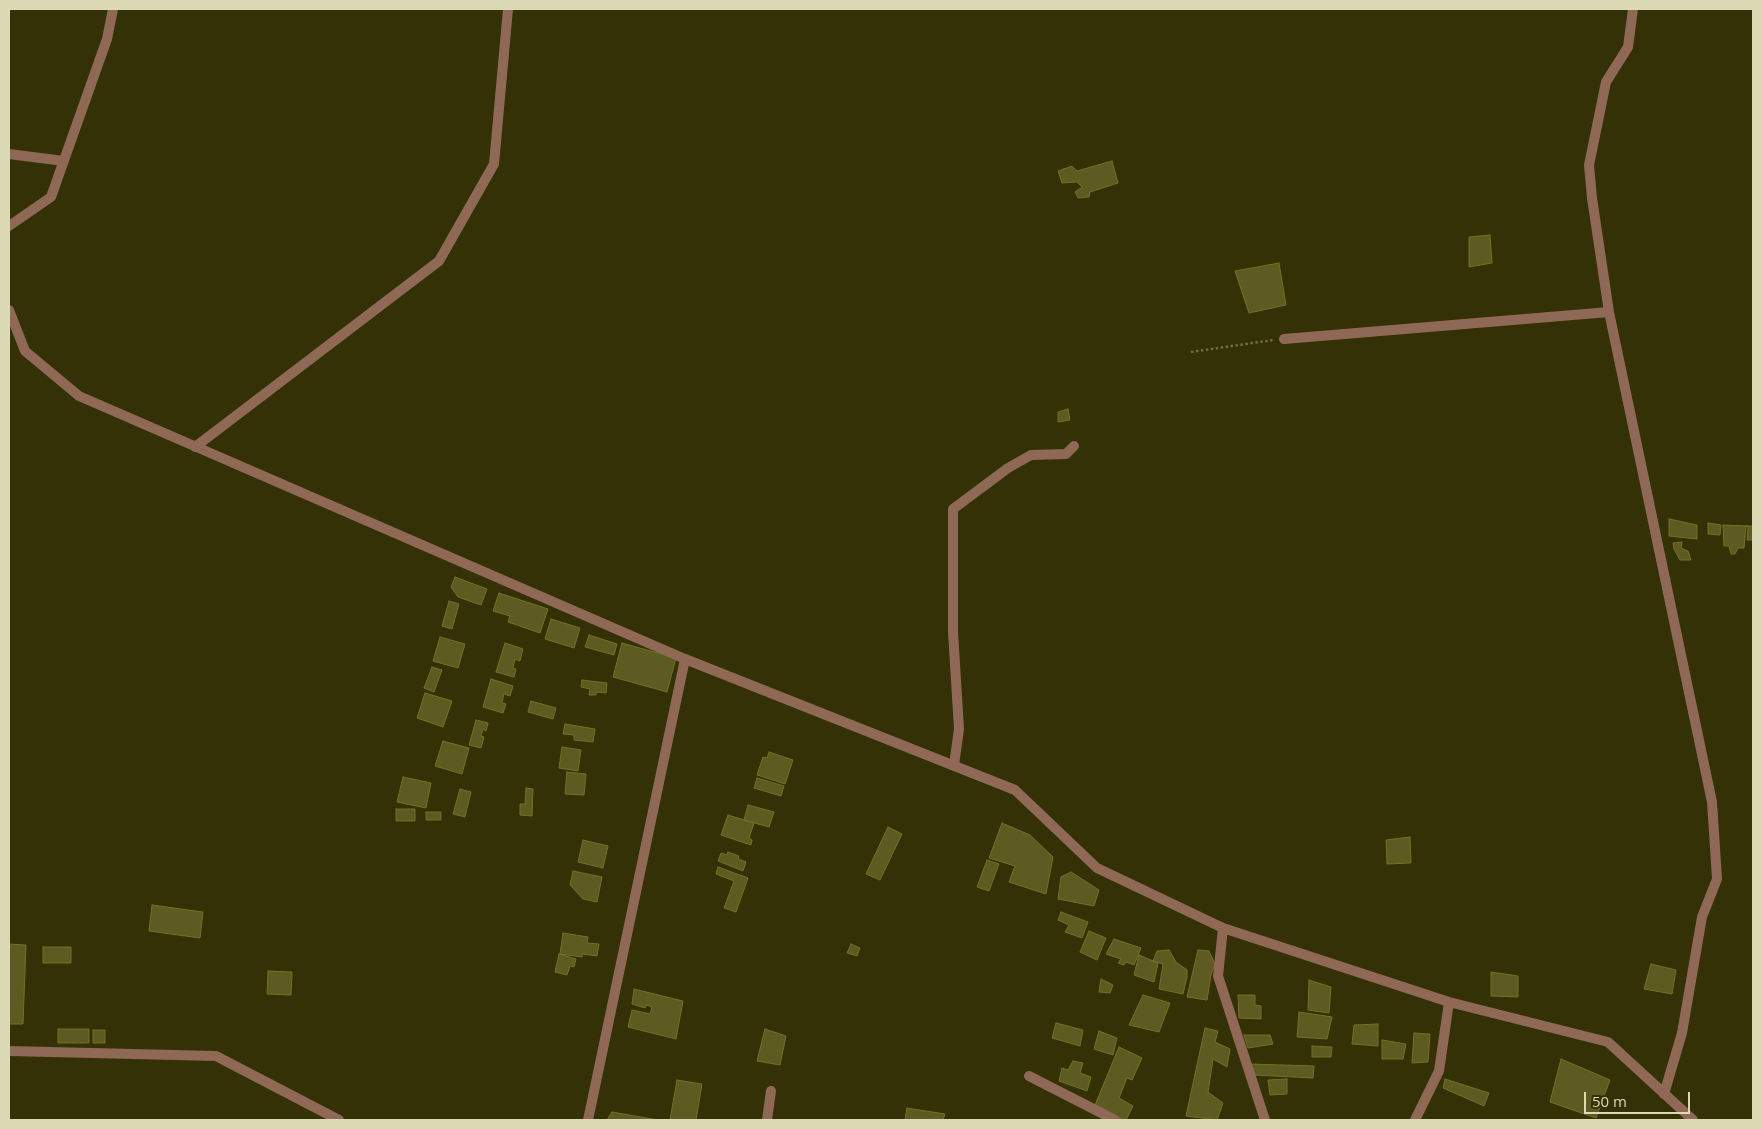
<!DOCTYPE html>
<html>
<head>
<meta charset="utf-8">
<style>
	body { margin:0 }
	#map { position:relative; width:1762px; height:1129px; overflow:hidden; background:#343106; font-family:"Open Sans",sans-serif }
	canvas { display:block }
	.frame { position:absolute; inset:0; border:10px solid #dbdab5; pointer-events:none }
	.scale { position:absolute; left:1584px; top:1092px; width:106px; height:22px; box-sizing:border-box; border:2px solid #dbdab5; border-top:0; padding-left:6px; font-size:15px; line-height:18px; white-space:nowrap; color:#dbdab5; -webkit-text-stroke:4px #343106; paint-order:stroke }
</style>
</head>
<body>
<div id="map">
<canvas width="1762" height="1129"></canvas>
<div class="frame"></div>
<div class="scale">50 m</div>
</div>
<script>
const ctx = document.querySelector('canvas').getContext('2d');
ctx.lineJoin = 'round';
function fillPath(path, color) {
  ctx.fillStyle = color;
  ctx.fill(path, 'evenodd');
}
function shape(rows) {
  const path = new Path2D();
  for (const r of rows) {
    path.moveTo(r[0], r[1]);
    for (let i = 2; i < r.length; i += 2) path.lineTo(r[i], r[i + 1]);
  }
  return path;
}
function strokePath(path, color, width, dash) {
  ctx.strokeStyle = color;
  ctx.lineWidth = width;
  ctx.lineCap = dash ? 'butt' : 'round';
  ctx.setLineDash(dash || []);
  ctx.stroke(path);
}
const building = shape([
	[1112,161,1118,183,1090,192,1089,197,1078,198,1075,192,1082,187,1077,182,1062,183,1058,171,1072,166,1077,171,1112,161],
	[1490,235,1492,263,1469,267,1469,237,1490,235],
	[1279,263,1286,305,1249,313,1235,271,1279,263],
	[1068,409,1070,420,1058,422,1058,412,1068,409],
	[1669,519,1697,525,1697,539,1669,536,1669,519],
	[1708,523,1721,525,1720,535,1708,534,1708,523],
	[1723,525,1748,526,1746,526,1744,548,1738,548,1735,554,1731,554,1729,546,1724,546,1723,525],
	[1748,526,1753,526,1753,540,1747,540,1748,526],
	[1682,542,1681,548,1688,551,1691,560,1680,560,1674,549,1673,543,1682,542],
	[455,577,487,589,481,605,458,597,451,587,455,577],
	[499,593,548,609,540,633,508,622,510,616,493,611,499,593],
	[449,601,459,604,452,629,442,626,449,601],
	[551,619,580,628,574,648,545,639,551,619],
	[589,635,617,644,614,655,585,647,589,635],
	[440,637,465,644,458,668,433,661,440,637],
	[505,643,523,649,520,661,515,659,513,668,516,669,514,677,496,672,505,643],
	[622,643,676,658,667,692,613,677,622,643],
	[432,667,442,670,434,692,424,688,432,667],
	[491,679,513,686,510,696,504,694,502,703,506,704,503,713,483,707,491,679],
	[582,680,607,683,606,693,596,692,596,695,589,695,590,689,581,687,582,680],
	[425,693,452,701,443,727,417,718,425,693],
	[531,701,556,708,553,719,528,712,531,701],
	[476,720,488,723,486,731,483,729,481,736,484,737,481,748,469,745,476,720],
	[565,724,595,729,593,742,574,740,574,735,563,734,565,724],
	[443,741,469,748,462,774,435,766,443,741],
	[562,747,581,750,578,771,559,768,562,747],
	[769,752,793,760,785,784,757,775,763,757,767,758,769,752],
	[567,772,586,774,584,795,565,794,567,772],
	[403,777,431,783,426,808,397,802,403,777],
	[757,778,784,786,781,796,754,788,757,778],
	[526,788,533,789,532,816,520,815,520,804,525,804,526,788],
	[460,789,471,792,465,817,453,814,460,789],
	[748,805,774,812,769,827,744,820,748,805],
	[396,809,415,809,415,821,396,821,396,809],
	[426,812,441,812,441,820,426,820,426,812],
	[728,815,754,823,749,838,752,840,751,845,721,835,728,815],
	[1002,823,1030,835,1053,857,1046,894,1009,882,1015,866,989,858,1002,823],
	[888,827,902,834,880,880,866,874,888,827],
	[1410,837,1411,863,1387,864,1386,840,1410,837],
	[583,840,608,846,603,868,578,862,583,840],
	[728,852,739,856,738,859,746,862,743,871,718,861,721,853,727,855,728,852],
	[987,860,999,864,989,891,977,887,987,860],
	[718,867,748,878,736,912,724,908,734,881,716,874,718,867],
	[573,871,602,877,597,902,583,899,570,885,573,871],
	[1071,872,1099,890,1094,906,1058,899,1061,877,1071,872],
	[152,905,203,912,200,938,149,931,152,905],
	[1061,912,1088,922,1082,938,1065,932,1069,925,1058,920,1061,912],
	[1089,931,1106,938,1097,960,1080,952,1089,931],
	[563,933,588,937,587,943,599,944,597,956,583,954,582,957,560,954,563,933],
	[1114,939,1141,948,1134,965,1126,962,1124,965,1118,963,1121,959,1106,954,1114,939],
	[9,944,26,945,23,1024,9,1024,9,944],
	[851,944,860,948,857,956,847,953,851,944],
	[43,947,71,947,71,963,43,963,43,947],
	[1169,950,1176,962,1187,970,1187,977,1183,994,1159,989,1163,964,1153,961,1157,951,1169,950],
	[1198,950,1209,951,1215,964,1211,975,1207,1000,1187,997,1198,950],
	[559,954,576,959,574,967,570,966,567,975,555,972,559,954],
	[1139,955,1158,963,1154,982,1134,975,1139,955],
	[1651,964,1676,970,1672,994,1644,989,1651,964],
	[268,971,292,972,291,995,267,994,268,971],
	[1491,972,1518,976,1518,997,1491,996,1491,972],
	[1101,979,1113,985,1110,993,1099,992,1101,979],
	[1309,980,1331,987,1329,1013,1308,1010,1309,980],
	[634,989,683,1001,676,1039,628,1027,632,1010,650,1014,652,1007,647,1005,645,1008,632,1004,634,989],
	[1143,995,1170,1003,1159,1032,1129,1025,1143,995],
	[1238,995,1255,995,1255,1005,1261,1006,1261,1019,1239,1018,1238,995],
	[1299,1012,1332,1017,1327,1039,1297,1037,1299,1012],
	[1056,1023,1083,1030,1080,1046,1052,1038,1056,1023],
	[1378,1024,1378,1046,1352,1044,1354,1025,1378,1024],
	[1205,1028,1218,1031,1215,1042,1230,1049,1227,1067,1213,1059,1208,1092,1223,1103,1217,1120,1186,1116,1205,1028],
	[58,1029,89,1029,89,1043,58,1043,58,1029],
	[765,1029,786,1036,780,1065,757,1061,765,1029],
	[93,1030,105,1030,105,1043,93,1043,93,1030],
	[1099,1031,1117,1038,1113,1055,1094,1049,1099,1031],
	[1414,1033,1430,1034,1428,1062,1412,1063,1414,1033],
	[1244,1035,1270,1035,1273,1044,1248,1048,1244,1035],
	[1382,1040,1406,1044,1403,1059,1382,1059,1382,1040],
	[1312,1046,1332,1047,1331,1057,1312,1057,1312,1046],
	[1119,1047,1142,1058,1132,1080,1127,1078,1119,1098,1133,1106,1126,1120,1123,1120,1095,1105,1119,1047],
	[1561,1059,1610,1080,1596,1118,1550,1102,1561,1059],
	[1073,1061,1083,1063,1080,1073,1091,1077,1087,1091,1059,1081,1062,1068,1068,1070,1073,1061],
	[1250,1064,1314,1066,1313,1078,1254,1075,1250,1064],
	[1287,1079,1287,1094,1270,1095,1268,1080,1287,1079],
	[1445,1079,1489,1093,1484,1106,1443,1088,1445,1079],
	[677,1080,702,1084,696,1120,670,1120,677,1080],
	[907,1108,945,1114,943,1120,905,1120,907,1108],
	[612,1112,658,1120,607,1120,612,1112]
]);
fillPath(building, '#5e5b22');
strokePath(building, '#757120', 1);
strokePath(shape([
	[1191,352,1273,340]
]), '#6e6c43', 2.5, [2.5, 2.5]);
strokePath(shape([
	[1633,9,1628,47,1606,82,1589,165,1592,198,1609,312,1712,802,1717,879,1702,917,1682,1033,1664,1094],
	[9,154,64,161],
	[9,226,51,197,107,39,113,9],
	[9,310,25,351,79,396,685,659,1015,790,1097,868,1223,928,1449,1002,1608,1042,1693,1120],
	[1284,339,1609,312],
	[195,447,439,261,494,164,508,9],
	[954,765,959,729,953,632,953,509,1008,468,1031,455,1066,454,1074,446],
	[1223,928,1218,976,1265,1120],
	[9,1051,216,1056,339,1120],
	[1029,1076,1115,1120],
	[588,1120,685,659],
	[767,1120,771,1091],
	[1415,1120,1439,1071,1449,1002]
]), '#8f6856', 10);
</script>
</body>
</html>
